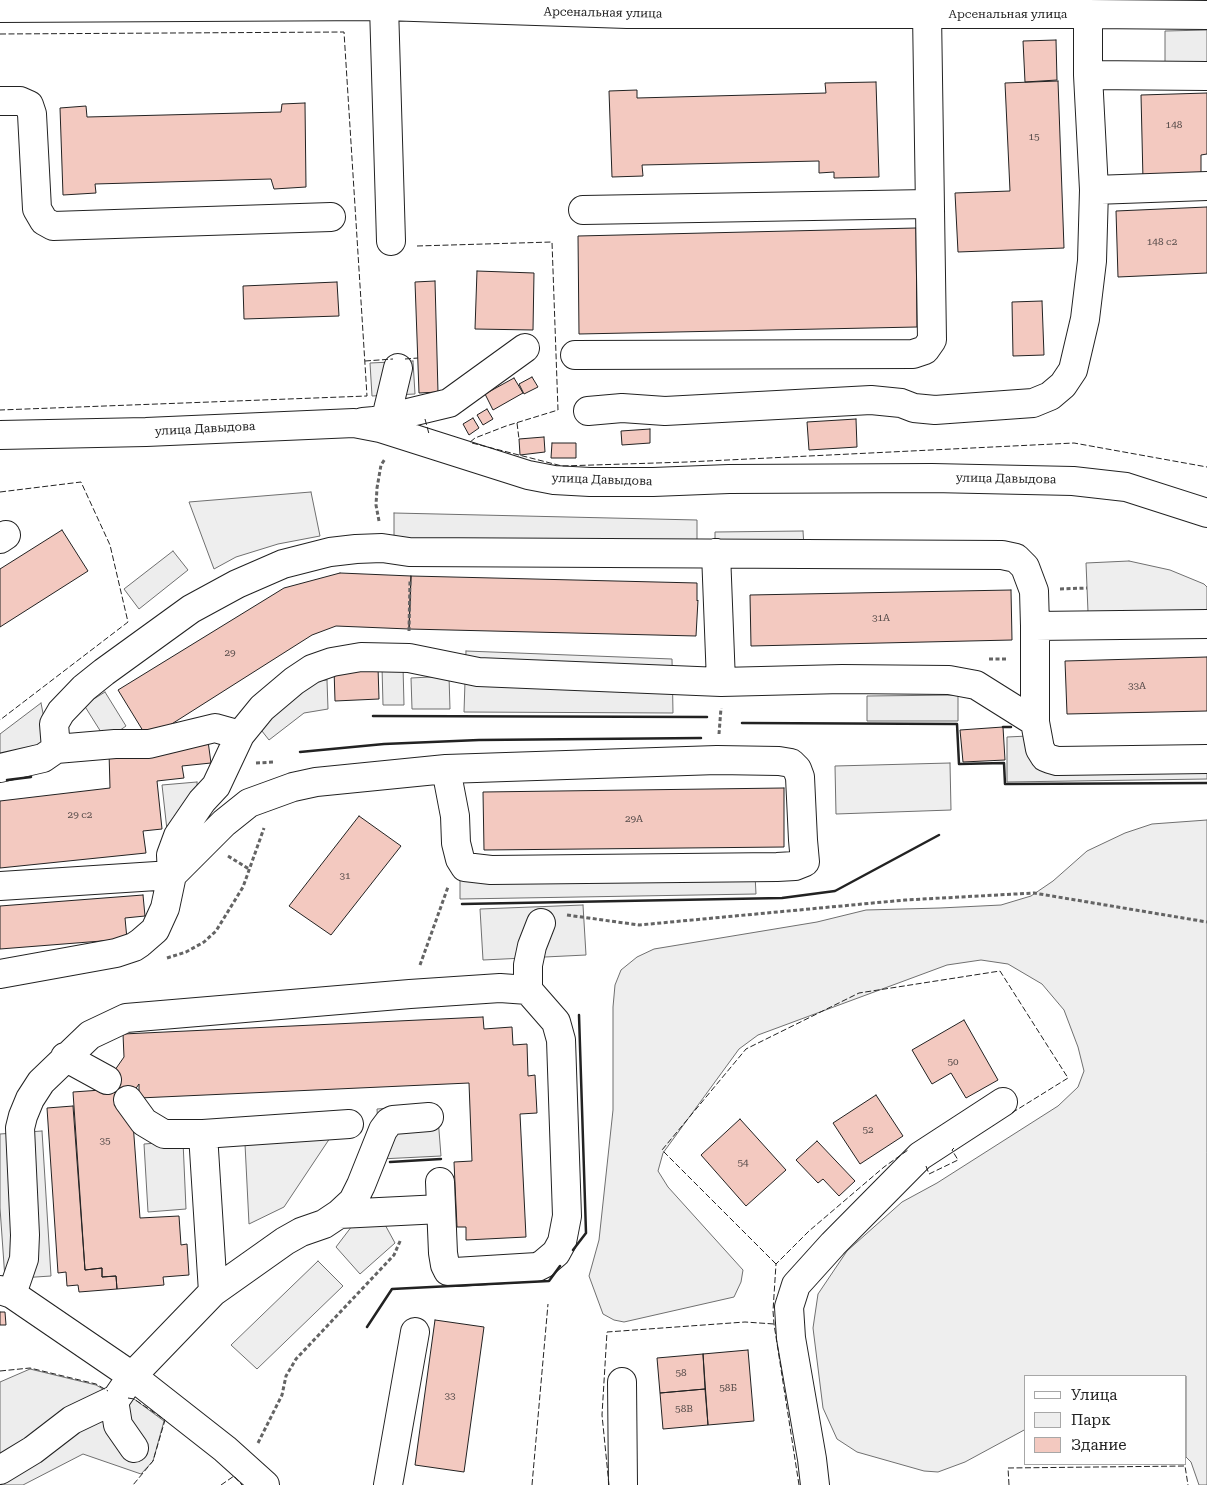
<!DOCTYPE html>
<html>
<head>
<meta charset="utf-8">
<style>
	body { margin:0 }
	#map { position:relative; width:1207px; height:1485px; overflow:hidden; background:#fff; font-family:"Roboto Serif",serif }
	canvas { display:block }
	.legend { position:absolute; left:1024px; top:1375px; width:162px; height:90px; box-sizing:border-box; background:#fff; border:1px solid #a7a7a7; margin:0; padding:6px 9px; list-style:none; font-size:15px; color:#222 }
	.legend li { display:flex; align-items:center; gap:10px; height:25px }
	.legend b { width:25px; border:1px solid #a7a7a7 }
</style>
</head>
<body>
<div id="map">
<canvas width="1207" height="1485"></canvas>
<ul class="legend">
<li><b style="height:6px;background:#fff"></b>Улица</li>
<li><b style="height:14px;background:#eee"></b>Парк</li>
<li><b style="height:14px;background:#f3c9c0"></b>Здание</li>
</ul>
</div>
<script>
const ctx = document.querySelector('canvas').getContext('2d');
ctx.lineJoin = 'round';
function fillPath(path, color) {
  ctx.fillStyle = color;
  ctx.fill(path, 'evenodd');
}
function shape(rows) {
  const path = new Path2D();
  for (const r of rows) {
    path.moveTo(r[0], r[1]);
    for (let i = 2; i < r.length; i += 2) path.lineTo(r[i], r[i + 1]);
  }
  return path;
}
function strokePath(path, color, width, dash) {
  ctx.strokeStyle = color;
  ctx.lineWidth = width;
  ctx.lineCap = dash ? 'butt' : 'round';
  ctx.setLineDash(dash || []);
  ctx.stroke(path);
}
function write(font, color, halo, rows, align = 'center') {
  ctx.font = font + ' "Roboto Serif",serif';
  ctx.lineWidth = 4;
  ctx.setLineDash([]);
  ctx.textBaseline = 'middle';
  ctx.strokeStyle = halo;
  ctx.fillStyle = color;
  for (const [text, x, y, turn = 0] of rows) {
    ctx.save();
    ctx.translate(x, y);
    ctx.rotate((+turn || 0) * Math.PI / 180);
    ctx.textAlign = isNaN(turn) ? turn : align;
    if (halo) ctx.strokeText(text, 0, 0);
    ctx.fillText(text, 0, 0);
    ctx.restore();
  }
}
const green = shape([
	[311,492,320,536,278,544,236,557,214,569,189,502,311,492],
	[1129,561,1170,570,1204,584,1207,587,1207,611,1088,612,1086,563,1129,561],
	[449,676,450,709,412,709,411,678,449,676],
	[950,763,951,810,836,814,835,766,950,763],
	[1207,820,1207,1485,1199,1485,1191,1462,1186,1457,1186,1376,1026,1376,1026,1429,965,1462,938,1472,924,1471,857,1452,837,1439,823,1408,813,1328,818,1294,847,1251,902,1202,937,1183,1058,1106,1078,1087,1084,1071,1078,1047,1064,1010,1042,984,1008,964,981,960,947,965,758,1035,739,1049,663,1153,658,1171,668,1187,743,1270,741,1282,734,1297,624,1322,614,1320,603,1314,589,1276,599,1240,613,1110,613,1007,615,985,621,970,637,957,654,949,817,922,866,910,940,908,1001,905,1031,896,1053,881,1087,851,1125,833,1152,824,1207,820],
	[330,1138,284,1207,249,1224,245,1144,330,1138],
	[383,1221,395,1243,360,1274,336,1247,352,1226,383,1221],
	[318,1261,343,1286,257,1369,231,1345,318,1261]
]);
fillPath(green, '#eee');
strokePath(green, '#6f6f6f', 1);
const parking = shape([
	[1207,30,1207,65,1165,66,1165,31,1207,30],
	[413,361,415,394,372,396,370,363,413,361],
	[394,513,697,520,697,547,394,543,394,513],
	[803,531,804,547,715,548,715,532,803,531],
	[173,551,188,570,139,609,124,589,173,551],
	[466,651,672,659,673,713,464,712,466,651],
	[403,666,404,705,383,705,382,667,403,666],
	[327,680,328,709,304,713,269,740,258,726,316,681,327,680],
	[105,692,126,726,106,740,84,705,105,692],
	[958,695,958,721,867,721,867,696,958,695],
	[41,703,49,744,0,757,0,734,41,703],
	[1028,736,1028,751,1207,747,1207,779,1007,782,1007,737,1028,736],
	[197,782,198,799,167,830,162,785,197,782],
	[755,875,756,894,460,899,460,879,755,875],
	[583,905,586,955,483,960,480,909,583,905],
	[437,1105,441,1156,380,1159,377,1109,437,1105],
	[42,1131,51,1276,5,1279,0,1208,0,1134,42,1131],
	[183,1141,186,1209,148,1212,144,1144,183,1141],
	[30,1369,96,1385,117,1397,134,1399,164,1421,153,1461,141,1474,83,1454,23,1485,0,1485,0,1382,30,1369]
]);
fillPath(parking, '#ededed');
strokePath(parking, '#6f6f6f', 1);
const building = shape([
	[1056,40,1057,80,1025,82,1023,41,1056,40],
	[1058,81,1064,248,958,252,955,193,1010,191,1005,83,1058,81],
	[876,82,879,177,834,178,834,172,819,173,819,161,642,165,643,176,612,177,609,91,637,90,637,98,826,93,825,83,876,82],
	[1207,93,1207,154,1201,155,1201,178,1143,180,1141,95,1207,93],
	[305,103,306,187,274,189,271,179,95,184,96,193,63,195,60,108,86,106,87,117,281,112,282,104,305,103],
	[1207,207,1207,273,1118,277,1116,211,1207,207],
	[916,228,917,327,579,334,578,236,916,228],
	[477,271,534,273,533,330,475,329,477,271],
	[435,281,438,392,419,393,415,282,435,281],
	[337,282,339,316,244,319,243,286,337,282],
	[1042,301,1044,355,1013,356,1012,302,1042,301],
	[532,377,538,387,524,394,519,384,532,377],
	[514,378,523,393,493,410,485,394,514,378],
	[487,409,493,419,483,425,477,415,487,409],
	[473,418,479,428,469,435,463,424,473,418],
	[856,419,857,447,809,450,807,422,856,419],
	[650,429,650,443,622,445,621,431,650,429],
	[544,437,545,452,520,455,519,439,544,437],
	[552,443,576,443,576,458,551,458,552,443],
	[62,530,88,571,0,627,0,569,62,530],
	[340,573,411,576,409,629,336,626,312,635,148,739,118,690,284,588,340,573],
	[411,576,697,583,697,601,698,600,696,636,409,629,411,576],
	[1011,590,1012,640,751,646,750,595,1011,590],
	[1207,657,1207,711,1067,714,1065,661,1207,657],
	[378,667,379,699,335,701,334,669,378,667],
	[1003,727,1005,760,963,762,960,730,1003,727],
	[208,741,211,763,182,766,184,778,157,781,162,829,143,831,146,853,0,868,0,801,110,788,109,752,208,741],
	[784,788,784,847,484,850,483,792,784,788],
	[359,816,401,846,331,935,289,906,359,816],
	[143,895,145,916,125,918,127,939,0,949,0,906,143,895],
	[483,1017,484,1029,512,1027,513,1045,527,1044,528,1076,535,1075,537,1113,520,1114,526,1237,466,1240,466,1227,457,1227,454,1162,472,1161,469,1083,139,1098,139,1084,121,1110,132,1109,140,1218,179,1216,181,1245,187,1244,189,1275,163,1277,164,1285,117,1289,116,1276,102,1277,102,1268,85,1270,73,1092,101,1090,124,1057,123,1034,483,1017],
	[964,1020,998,1080,966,1098,951,1073,932,1084,912,1050,964,1020],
	[876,1095,903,1136,860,1164,833,1123,876,1095],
	[73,1106,85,1270,102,1268,102,1277,116,1276,117,1289,79,1292,78,1285,67,1286,66,1272,58,1273,47,1108,73,1106],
	[740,1119,786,1170,746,1206,701,1155,740,1119],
	[817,1141,855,1181,839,1196,823,1179,818,1183,796,1160,817,1141],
	[0,1312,5,1312,6,1325,0,1325,0,1312],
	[435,1320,484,1327,464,1472,415,1465,435,1320],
	[748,1350,754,1421,708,1425,703,1354,748,1350],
	[703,1354,705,1389,660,1393,657,1358,703,1354],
	[705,1389,708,1425,663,1429,660,1393,705,1389]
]);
fillPath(building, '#f3c9c0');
strokePath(building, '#222', 1);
const minor = shape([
	[384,6,391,241],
	[0,8,384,6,627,14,1088,14,1207,15],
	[1088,75,1207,76],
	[0,101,20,101,29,105,32,114,37,209,44,221,53,226,331,217],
	[1094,190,1207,186],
	[583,210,928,204],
	[575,355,913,354,925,350,932,340,927,13],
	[588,411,622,408,665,411,871,400,901,403,914,408,935,410,1033,403,1050,396,1063,385,1073,370,1085,319,1092,261,1094,190,1088,75,1088,14],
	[386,418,398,368],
	[363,422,374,421,449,403,525,348],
	[0,435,146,432,354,423,380,428,528,475,554,480,590,482,653,482,729,479,932,478,1073,481,1126,487,1207,513],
	[0,539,6,535],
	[716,553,721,682],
	[1035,626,1035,722],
	[56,749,54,724,61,712,84,688,104,672,191,609,237,584,283,564,330,552,356,549,382,548,409,552,1002,555,1016,558,1025,567,1034,591,1035,626,1207,624],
	[0,768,43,758,56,749,115,744,149,744,215,728,240,735],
	[0,886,172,875,224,823,249,803,293,787,316,782,446,769,717,760,779,761,791,763,797,769,800,777,803,840,805,862,795,866,777,867,491,870,465,867,460,859,456,843,455,816,446,769],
	[0,974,116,953,134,947,140,943,155,930,165,908,172,875,171,855,178,836,202,801,216,786,240,735,262,708,294,681,312,669,332,662,361,657,409,658,478,672,721,682,842,679,949,680,976,685,1035,722,1040,749,1045,757,1050,759,1057,761,1207,759],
	[528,990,528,965,532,946,541,923],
	[65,1057,107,1080],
	[128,1100,144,1122,164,1134,203,1134,213,1292],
	[203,1134,349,1124],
	[339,1214,441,1209],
	[0,1290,12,1294,132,1376,225,1449,265,1485],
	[12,1294,24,1259,25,1235,20,1128,23,1116,30,1099,41,1082,90,1035,126,1018,410,994,500,988,528,990,556,1022,561,1040,567,1216,562,1242,556,1253,543,1264,537,1267,455,1272,448,1271,445,1265,443,1253,440,1182],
	[622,1382,623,1485],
	[114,1400,118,1425,134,1448],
	[0,1470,33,1450,72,1420,116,1399,132,1376,213,1292,285,1241,301,1232,324,1224,339,1214,353,1201,361,1185,383,1130,389,1122,393,1120,429,1117],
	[388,1485,415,1332],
	[815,1485,812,1459,791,1338,789,1307,796,1285,833,1244,920,1156,1003,1102]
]);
strokePath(minor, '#222', 30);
strokePath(shape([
	[379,521,376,505,377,488,381,465,385,459],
	[1060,589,1087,588],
	[409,631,410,580],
	[989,659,1008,659],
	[719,734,721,708],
	[256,763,275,762],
	[228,856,249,869],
	[567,915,639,925,905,900,1034,893,1207,922],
	[167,958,186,952,204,942,216,931,243,887,264,828],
	[420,965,448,887],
	[258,1443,282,1395,286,1376,296,1359,394,1255,401,1239]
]), '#646464', 3, [4, 2.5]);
strokePath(minor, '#fff', 28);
strokePath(shape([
	[0,34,344,32,367,396,0,410],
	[417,246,552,242,558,410,506,426,475,438,469,443],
	[405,359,418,358],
	[365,361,393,359],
	[425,419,429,434],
	[517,423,519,439],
	[472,443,562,466,687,462,1074,443,1207,467],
	[0,492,81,482,110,545,128,622,0,720],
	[926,1166,929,1174,958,1160,952,1150,954,1148],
	[776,1264,662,1150,746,1049,859,993,1000,971,1068,1078,1010,1114],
	[0,1371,30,1368,96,1384,108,1391],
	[128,1398,134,1399,165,1420,153,1461,133,1485],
	[221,1485,234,1476,242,1485],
	[532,1485,548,1304],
	[609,1485,602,1415,607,1332,745,1322,774,1324],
	[799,1485,774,1324,773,1311,776,1264,809,1231,884,1167,908,1150],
	[1009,1485,1008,1468,1185,1466,1188,1485]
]), '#222', 1, [6, 2.5]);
strokePath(shape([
	[373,716,707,717],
	[742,723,957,724,959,764,1004,763,1005,784,1207,783],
	[1003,727,1011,727],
	[300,752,384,744,479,740,701,738],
	[7,780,31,777],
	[462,904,782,898,835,891,939,835],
	[390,1162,441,1159],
	[573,1250,586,1233,579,1015],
	[367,1327,392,1289,549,1281,560,1266]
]), '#222', 2.5);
write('10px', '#564c4a', null, [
	["148",1174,125],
	["15",1034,137],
	["148 с2",1162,242],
	["31А",881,618],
	["29",230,653],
	["33А",1137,686],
	["29 с2",80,815],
	["29А",634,819],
	["31",345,876],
	["50",953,1062],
	["52",868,1130],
	["35",105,1141],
	["54",743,1163],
	["58",681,1373],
	["58Б",728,1388],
	["33",450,1396],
	["58В",684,1409]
]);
write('12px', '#222', '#fff', [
	["Арсенальная улица",603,13,1],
	["Арсенальная улица",1008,14],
	["улица Давыдова",205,429,-3],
	["улица Давыдова",1006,479,1],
	["улица Давыдова",602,480,2]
]);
</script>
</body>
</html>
